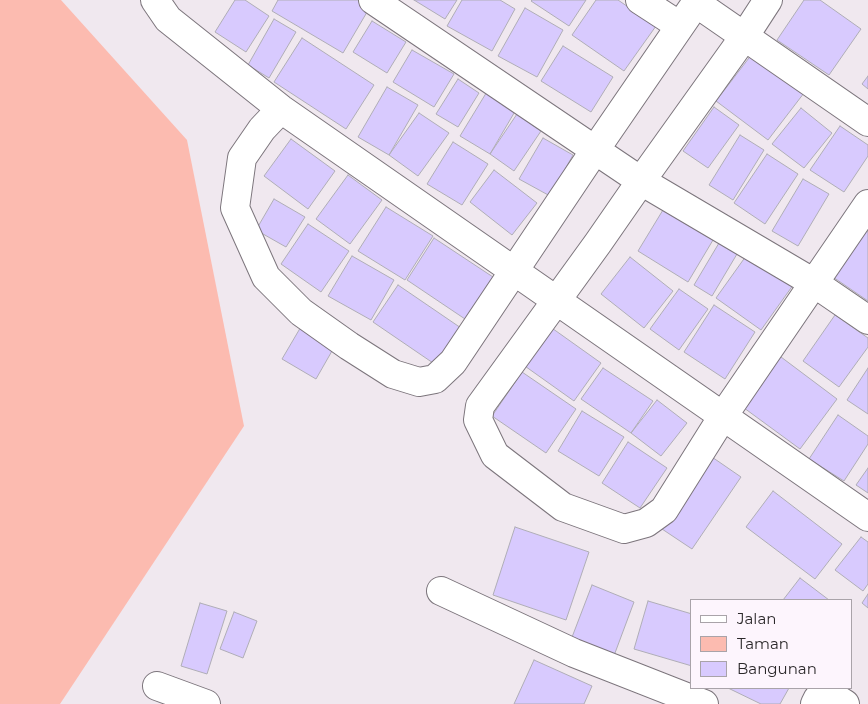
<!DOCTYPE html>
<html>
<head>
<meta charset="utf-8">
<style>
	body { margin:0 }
	#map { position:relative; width:868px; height:704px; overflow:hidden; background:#f0e8ef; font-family:Montserrat,sans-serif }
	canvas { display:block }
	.legend { position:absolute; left:690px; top:599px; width:162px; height:90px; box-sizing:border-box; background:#fdf5fd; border:1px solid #a9a3a9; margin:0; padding:6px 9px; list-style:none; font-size:15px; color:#2b282a }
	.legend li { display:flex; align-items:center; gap:10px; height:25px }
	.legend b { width:25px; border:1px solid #a9a3a9 }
</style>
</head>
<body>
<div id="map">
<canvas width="868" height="704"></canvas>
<ul class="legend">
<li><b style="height:6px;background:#fff"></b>Jalan</li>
<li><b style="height:14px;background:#fcbbb0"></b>Taman</li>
<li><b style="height:14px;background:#d8cafe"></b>Bangunan</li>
</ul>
</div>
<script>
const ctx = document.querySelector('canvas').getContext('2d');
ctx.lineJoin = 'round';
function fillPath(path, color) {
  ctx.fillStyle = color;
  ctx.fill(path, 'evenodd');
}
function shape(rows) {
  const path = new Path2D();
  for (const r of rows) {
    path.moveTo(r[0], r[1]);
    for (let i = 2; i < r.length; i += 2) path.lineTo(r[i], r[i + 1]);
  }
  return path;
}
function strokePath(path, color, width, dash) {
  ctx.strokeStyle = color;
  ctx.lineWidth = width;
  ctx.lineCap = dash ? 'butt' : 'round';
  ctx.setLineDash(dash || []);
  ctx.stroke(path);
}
fillPath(shape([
	[0,0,61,0,187,140,244,426,60,704,0,704]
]), '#fcbbb0');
const building = shape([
	[235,0,245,0,269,16,246,52,215,32,235,0],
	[278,0,358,0,370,7,343,53,272,11,278,0],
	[414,0,457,0,445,19,414,0],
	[462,0,500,0,515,9,492,51,447,26,462,0],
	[532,0,586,0,569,26,531,1,532,0],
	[596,0,618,0,656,26,624,71,572,35,596,0],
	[804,0,820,0,861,29,829,75,777,40,804,0],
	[525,8,563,30,537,77,498,56,525,8],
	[274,19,296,32,269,78,248,65,274,19],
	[372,21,406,42,387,73,353,52,372,21],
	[302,38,374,85,346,129,274,82,302,38],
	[563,46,613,77,591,112,541,81,563,46],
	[412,50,454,74,434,107,393,82,412,50],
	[752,54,804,93,768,140,716,101,752,54],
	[868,76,868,89,862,84,868,76],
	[458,79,479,93,458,127,436,114,458,79],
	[387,87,418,105,389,155,358,137,387,87],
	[488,90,517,108,490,154,460,136,488,90],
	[714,107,739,125,708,168,683,151,714,107],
	[801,108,832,133,804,168,772,144,801,108],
	[419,113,449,133,418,176,389,155,419,113],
	[517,114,541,131,514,171,490,154,517,114],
	[840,126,868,145,868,156,844,192,810,170,840,126],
	[740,135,764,150,733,200,709,185,740,135],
	[543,138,573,155,550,196,519,179,543,138],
	[291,139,335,171,308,209,264,176,291,139],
	[453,142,488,164,462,205,427,184,453,142],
	[767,154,798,174,765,224,734,203,767,154],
	[494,170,537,203,512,235,470,202,494,170],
	[348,175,382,200,350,244,316,219,348,175],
	[803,179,829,194,798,246,772,231,803,179],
	[274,199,305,217,286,247,256,230,274,199],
	[666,205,716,235,688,282,638,251,666,205],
	[386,207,433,236,405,280,358,251,386,207],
	[308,224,349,251,321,292,281,264,308,224],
	[862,228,868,232,868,301,830,275,862,228],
	[434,238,493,277,465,319,407,280,434,238],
	[719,243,737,254,712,296,694,285,719,243],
	[751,249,796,281,761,330,716,298,751,249],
	[352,256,394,280,371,320,328,296,352,256],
	[630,257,673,291,644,328,601,294,630,257],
	[398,285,461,328,436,365,373,322,398,285],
	[679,289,708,309,679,350,650,329,679,289],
	[714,305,755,332,725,379,684,352,714,305],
	[835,315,868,338,868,347,839,387,803,361,835,315],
	[302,325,336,344,316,379,282,359,302,325],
	[549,326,601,363,574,401,522,364,549,326],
	[777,354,837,399,800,449,740,405,777,354],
	[603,368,653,401,631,433,581,399,603,368],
	[868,368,868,414,847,400,868,368],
	[522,372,576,409,546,453,492,416,522,372],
	[657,400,687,423,661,456,631,433,657,400],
	[582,411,624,437,599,476,558,451,582,411],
	[838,415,868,436,868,444,844,481,809,459,838,415],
	[628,442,667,468,640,508,602,483,628,442],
	[709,455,741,477,692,549,659,527,709,455],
	[868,468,868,493,856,485,868,468],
	[773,491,842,544,815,579,746,527,773,491],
	[515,527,589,552,566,620,493,595,515,527],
	[861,537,868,542,868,584,863,591,835,570,861,537],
	[800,578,829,600,783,600,800,578],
	[592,585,634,602,612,661,569,645,592,585],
	[868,594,868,608,862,603,868,594],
	[648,601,692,614,692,666,634,649,648,601],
	[200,603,227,611,207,674,181,666,200,603],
	[234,612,257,621,243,658,220,649,234,612],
	[534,660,592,686,584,704,514,704,534,660],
	[728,688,789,688,780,704,761,704,728,688]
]);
fillPath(building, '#d8cafe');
strokePath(building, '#afadb6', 1);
const street = shape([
	[155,0,168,19,281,109,868,517],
	[373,0,595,150,641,181,814,283,868,320],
	[640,0,680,26],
	[768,0,744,37,641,181,598,243,480,406,478,420,495,455,563,507,624,529,646,523,664,510,723,416,868,204],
	[696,3,868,122],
	[281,109,262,129,242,158,235,208,266,277,301,312,349,346,393,374,419,382,435,379,453,362,595,150,698,0],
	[441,591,574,653,704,704],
	[157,686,206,704],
	[815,704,818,698,823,695,834,697,845,704]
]);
strokePath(street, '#7c757c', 30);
strokePath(street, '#fff', 28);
</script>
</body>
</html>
